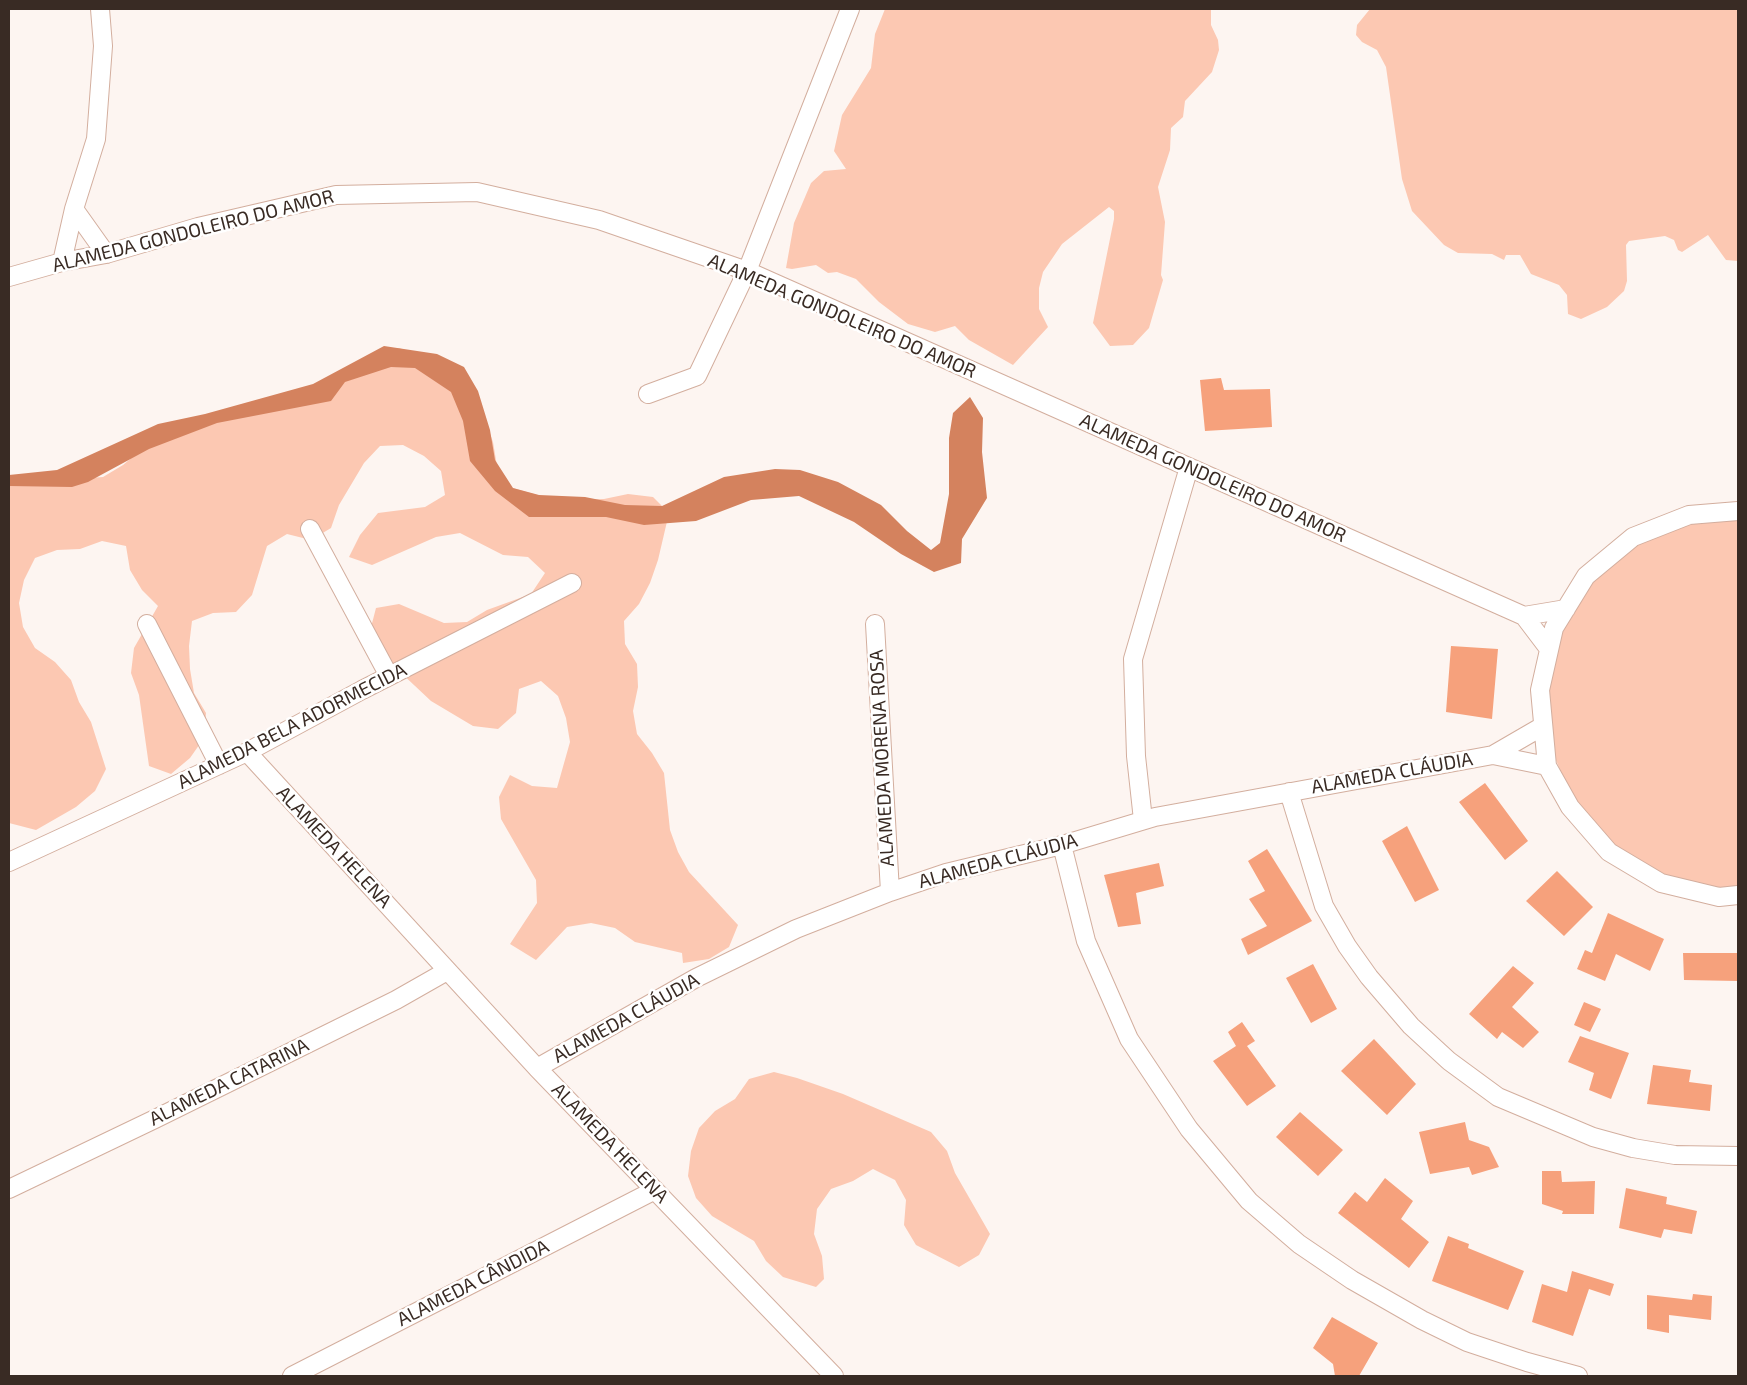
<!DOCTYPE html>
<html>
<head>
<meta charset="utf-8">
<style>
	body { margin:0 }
	#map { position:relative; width:1747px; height:1385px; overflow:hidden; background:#fdf5f1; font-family:"Exo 2",sans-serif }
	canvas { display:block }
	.frame { position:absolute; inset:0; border:10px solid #392b24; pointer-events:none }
</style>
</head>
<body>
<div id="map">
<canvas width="1747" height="1385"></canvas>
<div class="frame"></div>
</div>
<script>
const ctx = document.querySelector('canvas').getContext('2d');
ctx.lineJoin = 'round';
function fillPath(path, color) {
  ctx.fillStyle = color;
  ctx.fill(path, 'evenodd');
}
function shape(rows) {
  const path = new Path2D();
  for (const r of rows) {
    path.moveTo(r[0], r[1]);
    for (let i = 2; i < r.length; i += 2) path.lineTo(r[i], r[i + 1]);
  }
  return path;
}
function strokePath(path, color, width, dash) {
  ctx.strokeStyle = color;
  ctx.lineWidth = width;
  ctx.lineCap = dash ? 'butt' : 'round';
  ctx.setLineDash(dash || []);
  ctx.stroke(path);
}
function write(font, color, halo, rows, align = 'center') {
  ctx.font = font + ' "Exo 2",sans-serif';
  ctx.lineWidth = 5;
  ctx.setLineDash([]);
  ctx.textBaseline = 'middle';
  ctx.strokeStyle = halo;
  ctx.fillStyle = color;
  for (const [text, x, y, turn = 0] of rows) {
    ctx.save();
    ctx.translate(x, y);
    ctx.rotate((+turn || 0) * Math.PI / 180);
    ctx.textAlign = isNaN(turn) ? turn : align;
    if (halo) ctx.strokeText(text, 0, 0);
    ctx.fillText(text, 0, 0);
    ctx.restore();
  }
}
fillPath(shape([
	[885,9,1211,9,1211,25,1218,40,1219,50,1212,72,1185,101,1183,117,1171,128,1170,150,1158,187,1165,222,1161,275,1163,280,1149,328,1133,345,1110,346,1093,323,1114,219,1114,211,1109,207,1062,244,1043,272,1039,288,1039,309,1048,327,1013,365,969,340,955,326,935,332,908,324,879,302,856,279,837,272,828,273,816,265,792,269,786,268,794,223,811,183,824,171,846,169,834,151,842,115,871,68,875,34],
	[1370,9,1738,9,1738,261,1726,260,1708,235,1682,252,1678,250,1674,240,1665,236,1629,241,1626,245,1627,281,1624,291,1607,307,1581,319,1568,314,1567,295,1559,285,1531,274,1520,255,1506,255,1504,260,1492,254,1458,253,1444,245,1412,211,1402,179,1386,67,1377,50,1362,42,1356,35,1357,25],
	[399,348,422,356,477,398,493,442,497,466,509,487,555,500,604,499,628,494,653,497,669,513,658,560,650,583,639,604,624,621,625,644,637,664,638,687,633,711,637,734,652,753,664,773,670,830,678,852,689,872,738,925,729,947,709,959,683,963,682,953,635,942,615,928,591,923,567,927,536,960,510,944,537,903,536,880,501,819,499,797,510,775,532,786,557,788,570,742,566,718,558,696,541,681,519,689,516,713,498,729,473,726,431,701,398,670,382,652,370,631,376,608,399,604,444,623,467,622,487,610,531,594,545,573,528,557,503,555,460,533,436,537,372,565,349,557,360,535,378,513,425,507,445,495,441,471,424,456,403,445,380,446,364,463,339,505,331,528,311,540,287,534,267,546,252,595,236,612,213,613,192,621,189,646,190,669,194,693,206,713,204,738,190,758,171,774,149,766,139,695,131,673,134,648,158,606,142,590,130,570,126,546,102,541,80,549,57,550,35,558,24,580,19,603,23,627,35,648,55,662,71,680,79,702,91,722,106,769,95,791,76,807,36,830,9,823,9,484,103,477,123,465,160,434,321,396,375,352],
	[1738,518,1738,888,1720,890,1663,877,1614,847,1575,804,1552,751,1546,690,1561,631,1592,581,1636,543,1691,521],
	[774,1072,797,1078,843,1094,931,1132,947,1151,955,1173,990,1234,979,1255,959,1267,916,1245,904,1225,906,1200,895,1180,873,1169,853,1181,831,1189,817,1209,814,1234,822,1256,824,1279,816,1287,783,1277,766,1261,754,1241,712,1216,696,1198,688,1176,691,1151,699,1128,715,1111,735,1099,749,1079]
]), '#fcc8b2');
fillPath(shape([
	[384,346,437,354,464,367,478,391,490,430,495,460,513,488,539,495,585,497,625,505,662,506,724,477,775,469,800,470,838,482,881,505,907,531,931,550,940,543,949,494,949,438,953,413,970,397,983,418,982,452,987,498,962,539,961,563,934,572,901,554,854,522,799,496,751,500,696,521,644,525,606,517,529,517,495,491,470,461,463,421,451,392,415,368,391,367,345,382,331,401,217,423,149,449,88,482,72,487,9,486,9,475,57,470,158,424,205,414,313,384]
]), '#d4825e');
fillPath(shape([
	[1221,378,1224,390,1270,389,1272,427,1205,431,1200,380],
	[1451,646,1498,649,1492,719,1446,712],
	[1485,783,1528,841,1505,860,1459,802],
	[1407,826,1439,890,1415,902,1382,841],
	[1267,849,1312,921,1248,955,1241,939,1267,926,1249,899,1265,891,1248,861],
	[1159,863,1164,886,1136,893,1141,924,1118,927,1104,875],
	[1557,871,1593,907,1564,936,1526,901],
	[1608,913,1664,939,1650,971,1616,954,1605,981,1577,969,1585,950,1592,953],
	[1683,953,1738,953,1738,981,1684,980],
	[1313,964,1337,1009,1311,1023,1286,978],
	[1513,966,1534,983,1512,1007,1539,1032,1523,1048,1502,1032,1497,1039,1469,1014],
	[1584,1002,1601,1009,1590,1032,1574,1025],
	[1242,1022,1255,1041,1247,1046,1276,1086,1247,1106,1213,1061,1236,1046,1228,1032],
	[1580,1036,1629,1053,1611,1099,1589,1090,1594,1073,1568,1062],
	[1374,1039,1416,1084,1387,1115,1341,1071],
	[1653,1065,1691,1070,1689,1082,1712,1085,1710,1111,1647,1104],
	[1300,1112,1343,1150,1318,1176,1276,1137],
	[1465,1122,1469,1140,1489,1147,1499,1167,1472,1175,1469,1167,1430,1174,1419,1132],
	[1542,1171,1561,1171,1562,1182,1595,1181,1594,1214,1562,1214,1563,1211,1542,1204],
	[1385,1178,1413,1201,1401,1219,1429,1242,1409,1268,1338,1213,1355,1192,1367,1202],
	[1626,1188,1667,1197,1666,1204,1697,1211,1692,1234,1664,1229,1661,1238,1619,1228],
	[1448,1236,1469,1244,1468,1248,1524,1271,1508,1310,1432,1281],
	[1572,1271,1614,1284,1610,1296,1589,1289,1573,1336,1532,1322,1542,1284,1567,1292],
	[1693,1294,1712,1296,1711,1320,1669,1315,1669,1333,1647,1329,1647,1295,1692,1300],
	[1332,1317,1378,1343,1359,1376,1335,1376,1333,1364,1313,1348]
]), '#f6a17c');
const minor = shape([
	[74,209,106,254],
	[62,262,74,209,96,139,103,46,100,9],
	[9,277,62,262,106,254,198,227,336,195,477,192,599,220,747,271,1524,616,1549,649],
	[648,394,697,376,747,271,850,9],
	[1738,511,1689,515,1633,537,1586,576,1554,628,1540,690,1547,766,1570,807,1609,852,1661,883,1719,897,1738,895],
	[310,529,389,676],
	[1524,616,1566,609],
	[147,624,219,765],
	[875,624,890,892],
	[247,752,537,1068,834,1376],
	[1493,755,1547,766],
	[1289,792,1324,906,1347,946,1369,977,1411,1026,1449,1061,1498,1097,1593,1137,1633,1148,1675,1155,1738,1156],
	[1143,820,1136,756,1133,659,1189,467],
	[1062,845,1086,941,1129,1039,1189,1129,1249,1201,1299,1244,1352,1280,1422,1320,1467,1342,1527,1362,1578,1376],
	[9,862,247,752,362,690,572,583],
	[537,1068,696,978,796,929,890,892,946,873,1062,845,1155,817,1493,755,1543,726],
	[9,1189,155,1119,396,1000,447,971],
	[292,1376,655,1190]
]);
strokePath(minor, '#d3ae9e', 20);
strokePath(minor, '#fff', 18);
write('19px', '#392b24', '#fff', [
	["ALAMEDA GONDOLEIRO DO AMOR",193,231,-14],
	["ALAMEDA GONDOLEIRO DO AMOR",842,316,23],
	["ALAMEDA GONDOLEIRO DO AMOR",1213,478,24],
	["ALAMEDA BELA ADORMECIDA",292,726,-27],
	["ALAMEDA MORENA ROSA",882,758,-93],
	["ALAMEDA CLÁUDIA",1392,773,-10],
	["ALAMEDA HELENA",334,847,47],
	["ALAMEDA CLÁUDIA",998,861,-15],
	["ALAMEDA CLÁUDIA",626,1018,-29],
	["ALAMEDA CATARINA",229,1082,-26],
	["ALAMEDA HELENA",610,1143,46],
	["ALAMEDA CÂNDIDA",473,1283,-27]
]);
</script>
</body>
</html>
